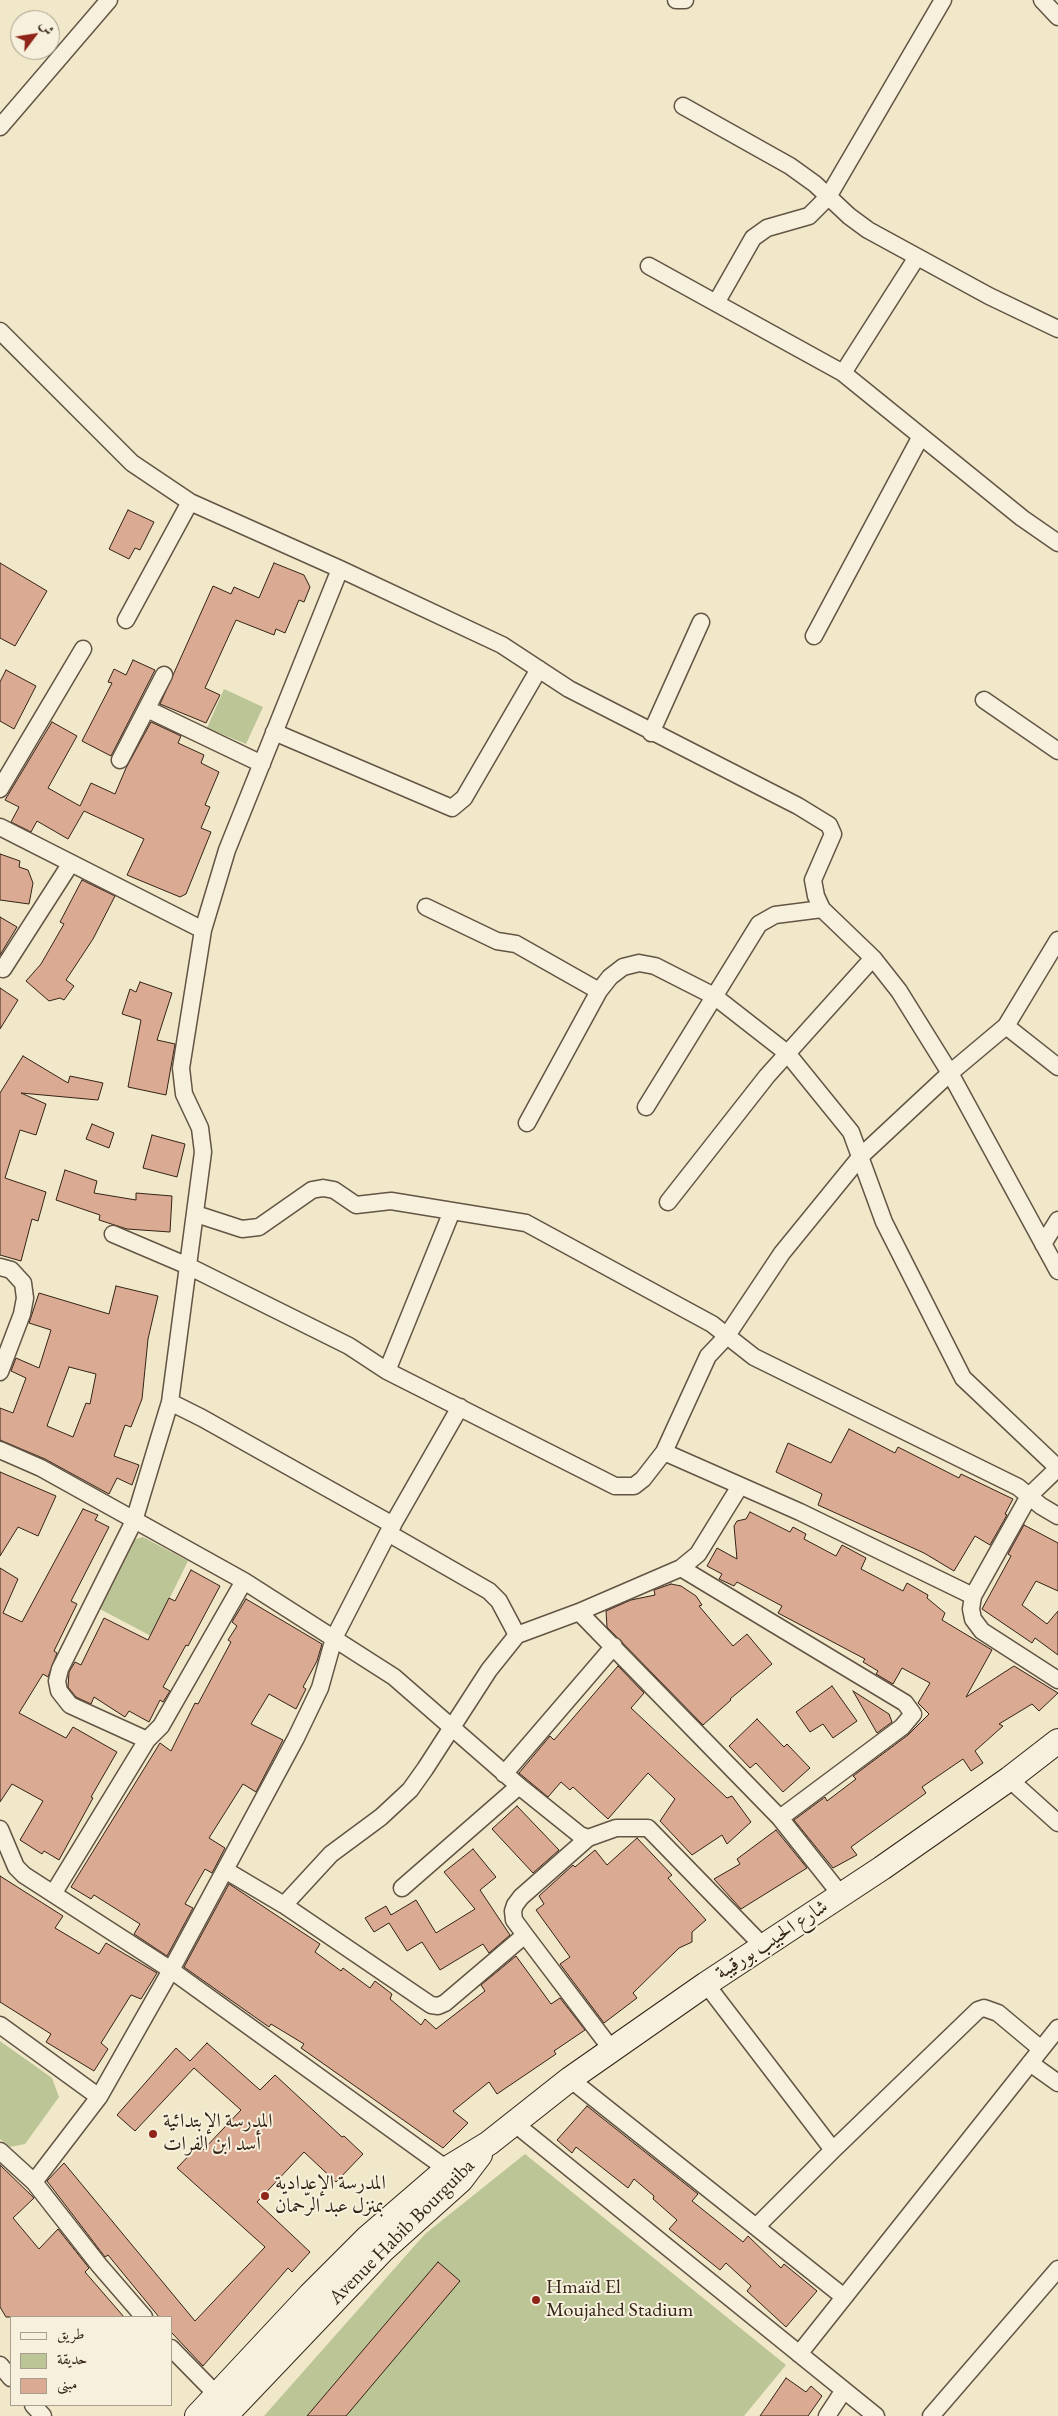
<!DOCTYPE html>
<html>
<head>
<meta charset="utf-8">
<style>
	body { margin:0 }
	#map { position:relative; width:1058px; height:2416px; overflow:hidden; background:#f1e8c9; font-family:"EB Garamond",Amiri,serif }
	canvas { display:block }
	.legend { position:absolute; left:10px; top:2316px; width:162px; height:90px; box-sizing:border-box; background:#f6f0dc; border:1px solid #a89e8d; margin:0; padding:6px 9px; list-style:none; font-size:15px; color:#342317 }
	.legend li { display:flex; align-items:center; gap:10px; height:25px }
	.legend b { width:25px; border:1px solid #a89e8d }
	.north { position:absolute; left:10px; top:10px; width:50px; height:50px; box-sizing:border-box; background:#f6f0dc; border:1px solid #a89e8d; border-radius:50%; rotate:59deg; font-size:14px; font-weight:700; line-height:20px; text-align:center; color:#342317 }
	.north::after { content:''; display:block; margin:auto; width:18px; height:22px; background:#8f2418; clip-path:polygon(50% 0,100% 100%,50% 72%,0 100%) }
</style>
</head>
<body>
<div id="map">
<canvas width="1058" height="2416"></canvas>
<ul class="legend">
<li><b style="height:6px;background:#f6f0dc"></b>طريق</li>
<li><b style="height:14px;background:#bbc596"></b>حديقة</li>
<li><b style="height:14px;background:#daaa92"></b>مبنى</li>
</ul>
<div class="north">ش</div>
</div>
<script>
const ctx = document.querySelector('canvas').getContext('2d');
ctx.lineJoin = 'round';
function fillPath(path, color) {
  ctx.fillStyle = color;
  ctx.fill(path, 'evenodd');
}
function shape(rows) {
  const path = new Path2D();
  for (const r of rows) {
    path.moveTo(r[0], r[1]);
    for (let i = 2; i < r.length; i += 2) path.lineTo(r[i], r[i + 1]);
  }
  return path;
}
function strokePath(path, color, width, dash) {
  ctx.strokeStyle = color;
  ctx.lineWidth = width;
  ctx.lineCap = dash ? 'butt' : 'round';
  ctx.setLineDash(dash || []);
  ctx.stroke(path);
}
function write(font, color, halo, rows, align = 'center') {
  ctx.font = font + ' "EB Garamond",Amiri,serif';
  ctx.lineWidth = 4;
  ctx.setLineDash([]);
  ctx.textBaseline = 'middle';
  ctx.strokeStyle = halo;
  ctx.fillStyle = color;
  for (const [text, x, y, turn = 0] of rows) {
    ctx.save();
    ctx.translate(x, y);
    ctx.rotate((+turn || 0) * Math.PI / 180);
    ctx.textAlign = isNaN(turn) ? turn : align;
    if (halo) ctx.strokeText(text, 0, 0);
    ctx.fillText(text, 0, 0);
    ctx.restore();
  }
}
fillPath(shape([
	[224,689,263,707,246,744,207,728],
	[143,1537,188,1561,151,1636,98,1608,132,1540],
	[0,2041,52,2078,59,2097,25,2144,10,2147,0,2139],
	[525,2154,786,2365,744,2416,264,2416,425,2234]
]), '#bbc596');
const building = shape([
	[128,510,154,522,140,550,135,548,129,559,109,549,128,510],
	[0,563,47,591,15,646,0,638,0,563],
	[274,563,304,575,310,587,304,602,299,600,285,633,276,629,274,635,236,620,205,688,220,695,206,723,160,704,213,586,231,594,234,587,259,598,274,563],
	[133,660,155,670,111,756,82,741,112,683,108,682,114,669,126,675,133,660],
	[6,670,36,686,14,729,0,721,0,682,6,670],
	[52,722,77,736,48,788,80,806,91,783,115,794,126,768,151,722,181,736,178,743,204,755,201,763,219,772,205,805,210,807,201,828,211,832,186,894,180,897,127,875,144,839,84,811,68,839,37,821,31,832,11,822,19,807,5,800,52,722],
	[0,854,20,861,19,867,28,870,33,883,29,904,0,900,0,854],
	[82,880,115,896,93,939,66,980,74,986,64,1000,60,998,49,1001,26,981,41,964,64,924,60,922,82,880],
	[0,917,17,927,0,955,0,917],
	[140,982,172,993,157,1040,175,1044,166,1095,128,1087,141,1020,122,1014,130,989,136,992,140,982],
	[0,988,18,1000,0,1029,0,988],
	[23,1056,68,1083,70,1076,103,1083,98,1100,21,1093,46,1104,36,1135,20,1130,5,1178,46,1192,38,1221,32,1219,21,1261,0,1255,0,1093,23,1056],
	[92,1124,114,1133,109,1148,86,1139,92,1124],
	[152,1135,185,1144,177,1177,143,1168,152,1135],
	[65,1170,97,1181,94,1193,136,1200,136,1193,172,1196,170,1232,127,1229,99,1220,100,1215,56,1200,65,1170],
	[116,1286,158,1296,148,1339,142,1399,131,1427,125,1425,114,1456,139,1465,132,1485,117,1478,109,1494,45,1459,0,1440,0,1408,13,1413,26,1378,11,1371,16,1358,39,1368,51,1330,29,1323,39,1293,109,1314,116,1286],
	[69,1367,96,1374,90,1404,86,1403,73,1437,47,1426,69,1367],
	[849,1429,895,1453,898,1447,959,1478,961,1474,1013,1499,1005,1514,1007,1515,990,1545,975,1536,954,1571,924,1553,818,1505,822,1494,776,1472,788,1443,831,1463,849,1429],
	[0,1472,56,1496,38,1536,18,1527,0,1556,0,1472],
	[83,1509,98,1515,95,1520,109,1527,71,1601,77,1604,54,1651,57,1653,48,1677,43,1674,19,1713,66,1738,73,1727,117,1752,91,1797,93,1798,59,1860,44,1851,42,1854,20,1840,43,1801,12,1784,0,1802,0,1568,18,1579,3,1613,22,1622,83,1509],
	[750,1512,790,1532,793,1527,806,1534,804,1539,836,1556,842,1545,866,1558,861,1569,903,1591,907,1583,928,1595,927,1598,945,1613,942,1620,992,1650,966,1697,1014,1666,1058,1693,1039,1711,1032,1704,999,1724,1003,1726,975,1751,983,1763,971,1771,963,1759,922,1787,926,1793,851,1847,857,1855,833,1868,794,1820,825,1797,827,1801,856,1779,853,1776,908,1735,929,1714,918,1703,930,1683,902,1668,893,1684,876,1674,878,1671,863,1662,865,1659,778,1613,782,1606,737,1582,734,1586,719,1579,722,1574,707,1566,717,1548,737,1559,734,1526,737,1521,746,1519,750,1512],
	[1024,1525,1058,1543,1058,1591,1036,1581,1022,1605,1047,1624,1058,1611,1058,1655,1035,1638,1032,1643,982,1609,1011,1556,1008,1554,1024,1525],
	[191,1570,220,1586,188,1646,186,1645,163,1687,170,1691,163,1702,160,1700,149,1722,129,1711,125,1717,94,1697,91,1704,76,1697,68,1687,69,1672,75,1662,81,1665,104,1618,148,1640,169,1598,175,1601,191,1570],
	[671,1584,681,1586,696,1596,702,1605,699,1606,733,1646,747,1634,772,1664,730,1699,731,1700,703,1725,607,1627,606,1611,631,1600,655,1595,654,1590,671,1584],
	[246,1599,322,1644,317,1661,303,1687,306,1689,296,1709,269,1694,251,1724,283,1740,256,1792,243,1784,209,1838,225,1848,212,1873,205,1869,185,1904,193,1908,167,1956,134,1934,140,1924,94,1895,91,1899,71,1887,160,1743,171,1751,195,1703,198,1704,231,1642,228,1640,237,1626,232,1622,246,1599],
	[618,1666,644,1693,631,1708,727,1798,732,1796,751,1822,727,1844,722,1835,692,1855,660,1821,675,1799,648,1773,608,1819,573,1787,570,1790,561,1782,548,1797,519,1773,550,1736,554,1740,618,1666],
	[832,1686,857,1721,833,1738,823,1724,810,1732,796,1712,832,1686],
	[853,1691,889,1714,892,1722,877,1733,853,1691],
	[757,1719,784,1747,787,1744,810,1768,783,1792,756,1763,750,1768,729,1746,757,1719],
	[517,1806,559,1850,533,1873,492,1829,517,1806],
	[776,1830,807,1868,741,1909,714,1879,740,1864,737,1859,776,1830],
	[637,1838,672,1875,668,1878,706,1920,692,1932,692,1942,679,1948,633,1993,637,1998,604,2023,560,1964,570,1957,536,1910,544,1904,539,1896,573,1865,575,1867,595,1850,607,1865,637,1838],
	[473,1849,496,1877,480,1890,510,1935,489,1953,483,1944,440,1970,422,1942,407,1951,389,1923,374,1932,365,1918,386,1906,391,1915,416,1900,436,1933,475,1909,444,1872,473,1849],
	[0,1876,63,1916,55,1928,99,1954,106,1943,157,1973,141,1999,131,1995,101,2043,108,2049,94,2071,46,2042,51,2034,0,2002,0,1876],
	[229,1884,320,1944,315,1952,341,1971,343,1968,370,1988,375,1981,392,1994,390,1999,421,2025,425,2019,436,2029,485,1991,481,1985,516,1956,551,2004,560,1998,585,2030,554,2051,556,2054,497,2094,489,2082,453,2111,468,2123,443,2148,301,2048,304,2044,271,2024,269,2027,184,1967,229,1884],
	[207,2043,260,2090,275,2075,342,2137,344,2136,363,2154,336,2182,304,2152,257,2202,310,2252,292,2272,288,2268,203,2366,171,2332,171,2317,159,2317,108,2255,105,2257,47,2181,64,2163,195,2321,265,2247,177,2168,198,2146,203,2150,241,2110,194,2068,135,2131,117,2115,176,2048,190,2061,207,2043],
	[587,2106,698,2194,692,2201,717,2221,743,2242,748,2236,781,2268,784,2264,817,2291,786,2327,747,2291,751,2286,726,2263,720,2270,669,2229,677,2220,653,2199,654,2196,634,2179,628,2188,576,2147,572,2153,557,2140,587,2106],
	[0,2165,34,2198,13,2218,39,2249,58,2229,89,2268,85,2272,124,2317,6,2317,0,2307,0,2165],
	[438,2262,460,2281,346,2416,307,2416,438,2262],
	[786,2378,806,2392,811,2386,822,2396,808,2416,760,2416,786,2378]
]);
fillPath(building, '#daaa92');
strokePath(building, '#342317', 1);
const street = shape([
	[676,0,685,0],
	[943,0,828,197,809,216,767,228,753,238,716,303,843,373,1022,518,1058,543],
	[1042,0,1058,17],
	[683,106,790,166,815,184,849,216,868,230,989,296,1058,329],
	[0,127,109,0],
	[649,266,716,303],
	[0,331,132,463,190,502,340,569,502,645,569,689,798,806,829,825,833,834,813,880,816,896,822,909,873,958,899,991,950,1073,1058,1271],
	[843,373,917,257],
	[126,620,190,502],
	[814,636,921,436],
	[984,700,1058,751],
	[147,709,262,764],
	[274,732,452,808,464,798,539,669],
	[651,733,701,622],
	[120,760,164,675],
	[0,789,83,649],
	[0,827,203,930],
	[426,907,497,941,516,944,599,991],
	[3,969,71,863],
	[1006,1026,1058,1067],
	[646,1107,759,924,775,915,822,909],
	[527,1123,599,991,610,977,623,967,639,963,655,966,714,996,787,1053,851,1132,884,1222,963,1378,1058,1468],
	[668,1202,767,1076,873,958],
	[196,1214,242,1229,259,1227,312,1190,323,1188,334,1190,356,1205,391,1201,526,1223,712,1324,754,1357,1018,1487,1041,1506,1058,1516],
	[113,1234,188,1266,349,1346,387,1371,615,1486,634,1486,643,1479,664,1452,708,1356,726,1337,782,1253,861,1156,950,1073,1006,1026,1058,940],
	[1043,1244,1058,1220],
	[0,1267,11,1270,23,1283,25,1298,22,1314,0,1372],
	[387,1371,452,1211],
	[170,1402,202,1418,393,1525],
	[0,1450,41,1468,244,1581,394,1677,519,1786,580,1835,588,1838,616,1828,648,1828,763,1946],
	[664,1452,800,1512,973,1596],
	[1058,1468,1029,1496,973,1596,971,1609,973,1619,982,1631,1058,1680],
	[388,1533,489,1591,499,1601,517,1635],
	[681,1568,905,1703,913,1714,902,1727,780,1818],
	[579,1612,780,1818,841,1895],
	[147,1740,70,1705,59,1691,57,1681,60,1669,134,1521,170,1402,203,1152,200,1128,184,1094,181,1068,203,930,227,850,340,569],
	[504,1774,614,1646],
	[1009,1779,1058,1823],
	[0,1829,16,1867,24,1875,171,1970,455,2175],
	[588,1838,521,1897,515,1905,513,1911,514,1920,525,1935,612,2050],
	[225,1870,284,1905,431,2005,438,2006,445,2003,525,1935],
	[402,1888,519,1786],
	[53,1894,147,1740,161,1726,244,1581],
	[284,1905,331,1854,381,1817,410,1790,425,1769,489,1670,517,1635,579,1612,681,1568,698,1554,740,1486],
	[706,1984,833,2150],
	[0,2025,99,2097],
	[1030,2063,1058,2083],
	[570,2079,844,2297],
	[514,2123,876,2416],
	[0,2151,34,2182,99,2265,144,2317],
	[34,2182,99,2097,171,1970,296,1738,320,1688,334,1638,388,1533,460,1407],
	[756,2227,833,2150,978,2010,984,2008,998,2013,1041,2049],
	[171,2348,224,2402],
	[799,2354,1058,2028],
	[0,2365,11,2378],
	[33,2405,43,2416],
	[827,2416,844,2390],
	[931,2416,1058,2269]
]);
const secondary = shape([
	[197,2416,310,2295,368,2237,448,2168,489,2143,570,2079,706,1984,882,1868,1009,1779,1058,1741],
	[225,2416,383,2250,461,2180,480,2155]
]);
strokePath(street, '#635444', 19);
strokePath(secondary, '#342317', 26);
strokePath(street, '#f6f0dc', 16);
strokePath(secondary, '#f6f0dc', 24);
for (const [x, y, r, color] of [
	[153,2134,5,"#8f2418"],
	[265,2196,5,"#8f2418"],
	[536,2300,5,"#8f2418"]
]) {
  const dot = new Path2D();
  dot.arc(x, y, r, 0, 2 * Math.PI);
  ctx.fillStyle = color;
  ctx.fill(dot);
  strokePath(dot, '#f6f0dc', 2);
}
write('20px', '#342317', '#f6f0dc', [
	["شارع الحبيب بورقيبة",772,1940,-33],
	["Avenue Habib Bourguiba",402,2232,-45]
]);
write('20px', '#342317', '#f6f0dc', [
	["المدرسة الإبتدائية",163,2122],
	["أسد ابن الفرات",163,2145],
	["المدرسة الإعدادية",275,2184],
	["بمنزل عبد الرّحمان",275,2207],
	["Hmaïd El",546,2288],
	["Moujahed Stadium",546,2311]
], 'left');
</script>
</body>
</html>
